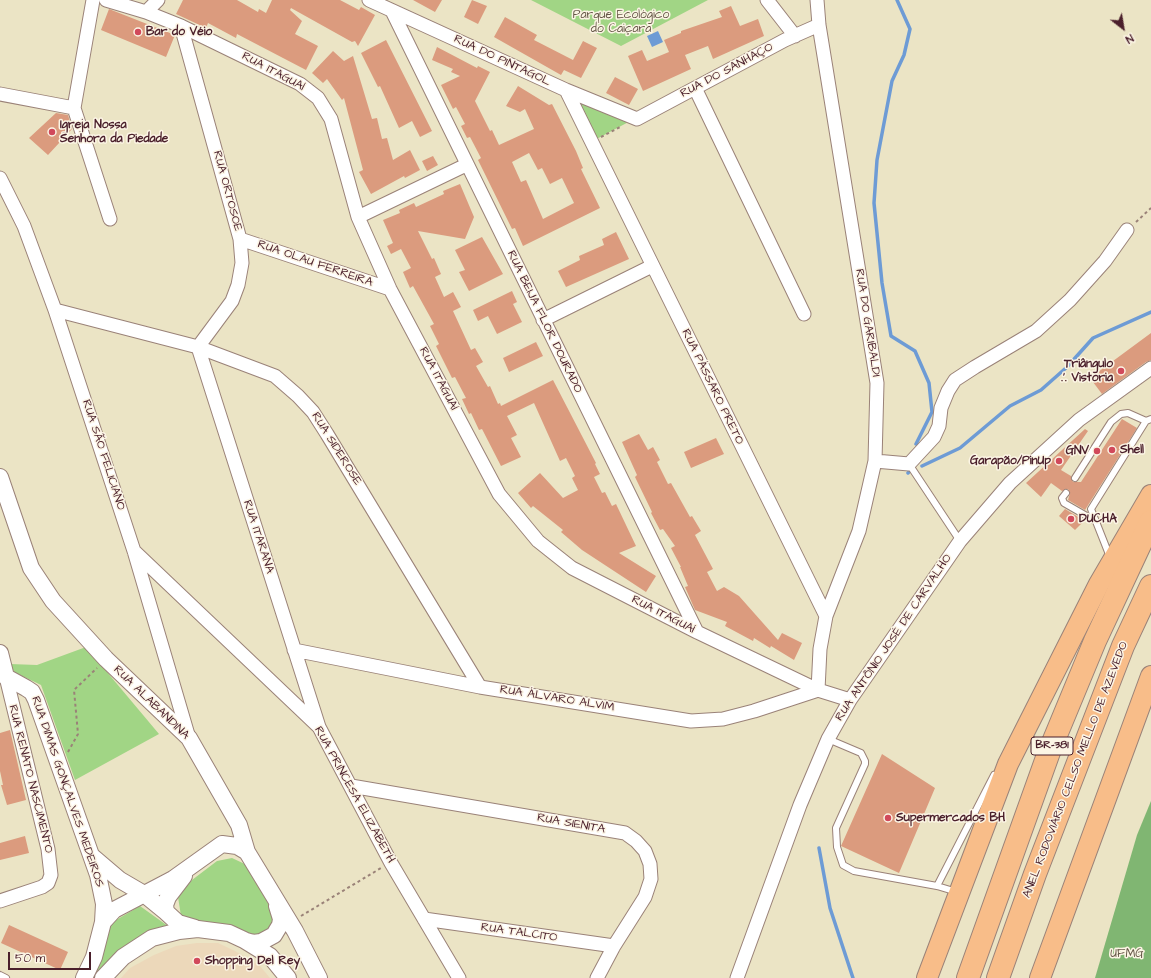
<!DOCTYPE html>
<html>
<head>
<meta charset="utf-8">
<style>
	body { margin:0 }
	#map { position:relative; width:1151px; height:978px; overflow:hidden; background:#ebe4c5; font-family:"Architects Daughter",sans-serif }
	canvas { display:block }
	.north { position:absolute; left:1103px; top:8px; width:40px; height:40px; -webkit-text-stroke:3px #fcf5e5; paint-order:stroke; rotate:149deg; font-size:11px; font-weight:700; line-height:16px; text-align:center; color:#4a1f2b }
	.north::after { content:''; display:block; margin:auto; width:14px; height:18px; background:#4a1f2b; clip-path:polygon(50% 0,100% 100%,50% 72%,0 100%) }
	.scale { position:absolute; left:8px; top:952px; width:83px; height:18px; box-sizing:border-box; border:2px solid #4a1f2b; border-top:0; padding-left:5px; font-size:12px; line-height:14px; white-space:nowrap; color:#4a1f2b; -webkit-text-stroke:3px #fcf5e5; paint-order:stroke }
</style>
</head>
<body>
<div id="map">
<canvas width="1151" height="978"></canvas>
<div class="north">N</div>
<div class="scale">50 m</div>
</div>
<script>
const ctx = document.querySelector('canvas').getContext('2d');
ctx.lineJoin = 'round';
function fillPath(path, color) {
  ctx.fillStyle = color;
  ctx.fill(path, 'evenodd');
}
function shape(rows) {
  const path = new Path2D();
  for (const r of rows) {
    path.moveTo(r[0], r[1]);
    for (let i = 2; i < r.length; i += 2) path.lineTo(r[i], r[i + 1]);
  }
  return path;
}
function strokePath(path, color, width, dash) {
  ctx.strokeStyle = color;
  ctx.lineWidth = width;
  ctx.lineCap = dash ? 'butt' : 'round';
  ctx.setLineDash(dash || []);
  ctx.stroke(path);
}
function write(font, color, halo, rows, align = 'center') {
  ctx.font = font + ' "Architects Daughter",sans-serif';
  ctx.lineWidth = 3;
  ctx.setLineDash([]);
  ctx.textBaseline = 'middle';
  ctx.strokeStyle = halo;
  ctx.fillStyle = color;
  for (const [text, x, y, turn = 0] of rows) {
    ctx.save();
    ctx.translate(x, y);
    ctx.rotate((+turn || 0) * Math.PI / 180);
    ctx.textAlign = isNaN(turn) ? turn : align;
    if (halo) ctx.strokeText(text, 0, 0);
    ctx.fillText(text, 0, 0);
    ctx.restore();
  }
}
fillPath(shape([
	[197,943,218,943,235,951,260,966,270,978,121,978,130,968,154,955,176,946]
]), '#ecd8ba');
fillPath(shape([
	[531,0,708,0,621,46],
	[568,91,636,118,591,142],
	[86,647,159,734,75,780,41,685,14,672,10,664,37,665],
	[232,858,249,866,276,919,272,929,260,935,190,925,181,916,178,897,192,880,217,861],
	[140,906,172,929,99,977,96,969,105,935,111,923]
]), '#a1d585');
fillPath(shape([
	[1151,801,1151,978,1095,978,1137,835]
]), '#80b672');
fillPath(shape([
	[658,31,663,42,652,47,647,36]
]), '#6d9bd5');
strokePath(shape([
	[897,0,910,29,904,55,892,81,877,160,874,203,882,283,891,336,915,351,929,383,932,412,916,444],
	[922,466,960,448,1010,406,1041,390,1067,367,1093,338,1151,312],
	[908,473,909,472],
	[819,848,830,908,853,978]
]), '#6d9bd5', 3.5);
fillPath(shape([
	[183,0,237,0,258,12,259,9,266,13,272,0,340,0,359,10,361,7,375,15,358,46,355,41,352,42,291,8,290,10,302,21,295,34,318,46,306,70,237,34,236,38,208,23,206,28,176,14],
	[413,0,442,0,435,12],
	[472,0,487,6,478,24,464,17],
	[731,6,740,26,758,19,764,36,713,59,708,46,685,55,691,69,643,91,628,56,642,50,647,61,669,52,664,40,681,33,681,31,722,17,719,11],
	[109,9,175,35,166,57,101,30],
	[505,17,537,35,534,40,573,60,583,41,597,48,581,78,564,70,561,75,494,37],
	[386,40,432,131,420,137,412,121,399,128,380,86,378,87,361,53],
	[437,47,477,68,478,66,490,72,475,101,490,131,492,130,499,145,534,129,525,109,520,112,506,106,518,86,549,105,552,104,576,151,583,168,581,169,600,208,523,246,515,228,512,229,478,160,481,158,470,137,467,138,461,126,465,124,456,107,453,109,441,85,460,76,451,72,453,69,432,60],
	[529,153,538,170,542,168,550,184,562,178,574,203,543,219,526,180,521,182,512,162],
	[333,51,344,61,353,56,372,119,377,118,382,139,387,138,393,160,410,150,420,170,405,178,404,176,371,194,359,172,363,170,344,98,342,100,327,79,323,83,312,73],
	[615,77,638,89,629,105,606,93],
	[56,113,68,115,72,129,48,155,29,138],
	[433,156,438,165,427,171,422,161],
	[460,184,474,217,465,239,418,231,432,259,434,258,441,274,435,277,444,297,453,292,461,307,453,311,471,350,475,348,483,362,476,366,488,387,490,386,498,404,500,403,501,406,553,380,596,463,595,464,600,474,594,477,602,493,605,492,612,506,616,504,636,546,619,553,656,576,646,592,582,550,561,532,563,530,533,506,531,508,518,493,540,473,563,498,578,490,572,478,575,476,566,458,560,461,534,403,507,416,517,435,511,438,521,457,501,466,482,429,479,430,471,413,469,414,462,399,466,398,455,377,452,378,436,346,439,344,430,326,434,324,413,286,410,288,403,272,411,268,401,249,391,254,387,246,393,243,383,220,400,213,399,210,414,203,416,207,444,194,443,191],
	[616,232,629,259,566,287,558,271,580,260,579,256,604,245,602,239],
	[482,237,503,274,469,291,459,272,465,270,455,250],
	[512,291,517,302,513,304,522,322,497,334,488,316,478,321,473,310],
	[1151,333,1151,360,1146,362,1102,394,1090,378],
	[536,342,543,356,509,372,503,358],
	[1122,419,1137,428,1085,510,1068,500,1070,493,1068,489,1062,491,1051,483,1041,497,1026,483,1085,429,1088,431,1061,470,1071,476,1073,482,1081,482],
	[639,434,648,450,653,447,660,460,657,462,668,484,671,483,690,517,692,516,701,531,695,535,713,569,707,572,717,591,724,587,739,596,778,640,782,633,802,643,794,660,771,646,770,648,754,638,753,641,725,626,727,622,695,610,685,587,688,586,680,567,681,567,671,548,675,546,663,529,660,530,651,513,652,512,635,477,637,475,622,442],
	[716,438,724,454,691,468,684,452],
	[1065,509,1080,518,1079,519,1083,522,1075,530,1059,516],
	[10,730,26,800,7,805,1,785,3,785,0,771,0,733],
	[882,754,935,788,899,873,841,846],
	[25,836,29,853,0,860,0,843],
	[9,925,68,952,60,970,1,943]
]), '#db9b7e');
const service = shape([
	[909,464,960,541],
	[1075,478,1111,422,1121,414,1128,413,1146,421],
	[1066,493,1062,498,1064,503,1097,522],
	[1110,557,1091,509,1146,421,1151,419],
	[828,739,861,753,865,761,865,764,836,828,837,847,843,865,854,871,937,886,957,892],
	[937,886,994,775],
	[0,975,6,978]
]);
const minor = shape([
	[93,0,74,108,110,219],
	[106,0,146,12,181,26,300,84,318,98,331,119,358,217,390,289,499,494,538,541,572,568,697,632,818,690,850,700],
	[369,0,566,90,637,119,785,40,819,25],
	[767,0,795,36],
	[392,11,697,632],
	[146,12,158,0],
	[181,26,240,239,242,263,238,285,232,301,198,347,319,727],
	[695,88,804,314],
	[566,90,826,616],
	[0,94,74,108],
	[0,178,24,226,55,310,134,551,189,738],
	[358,217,466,165],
	[240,239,390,289],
	[55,310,198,347,275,376,298,396,313,412,327,434,480,687],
	[543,320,652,266],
	[875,461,909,464,934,437,939,426,941,408,948,391,955,380,975,367,1036,331,1070,300,1105,261,1127,230],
	[134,551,319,727,391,863,459,978],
	[294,650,480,687,691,721,723,719,754,711,818,690,820,649,826,616,859,531,875,461,877,383,819,25,817,0],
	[351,786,625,833,636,841,645,851,650,864,651,879,645,897,614,946,597,978],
	[0,901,42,887,48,883,51,875,48,849,6,677],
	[424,919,614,946],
	[737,978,800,805,828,739,850,700,960,541,1010,483,1079,420,1151,368]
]);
const tertiary = shape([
	[0,477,31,568,53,601,106,659,189,738,239,825,247,852,295,931,319,978],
	[0,653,6,677,26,688,32,692,36,700,98,875,104,904,103,922],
	[93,857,120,880,144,894,166,912],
	[184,876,168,897,165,905,166,912,178,923,195,928],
	[246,941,253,943,261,942,274,935,280,925,281,919,277,906],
	[84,978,94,957,103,922,114,910,173,879,222,844,237,846,247,852],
	[103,978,123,957,152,938,179,931,198,929,229,933,244,940,270,956,288,978]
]);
const primary = shape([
	[927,978,1008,764,1099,584,1151,495],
	[1040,978,1151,676]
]);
const motorway = shape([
	[968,978,1049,752,1095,641,1151,521],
	[998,978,1035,874,1123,646,1151,586]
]);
strokePath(service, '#9a8278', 8);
strokePath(minor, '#9a8278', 15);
strokePath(tertiary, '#9a8278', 18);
strokePath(primary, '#9a8278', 22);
strokePath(motorway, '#9a8278', 24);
strokePath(shape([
	[601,137,622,126],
	[1136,222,1151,208],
	[68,752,78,734,74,690,97,668],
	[301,916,381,868]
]), '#9a8278', 2, [3, 3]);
strokePath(service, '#fff', 6);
strokePath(minor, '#fff', 13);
strokePath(tertiary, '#fff', 16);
strokePath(primary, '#f8bd89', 20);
strokePath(motorway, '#f8bd89', 22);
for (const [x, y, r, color] of [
	[138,32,4,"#d1495b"],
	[52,132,4,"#d1495b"],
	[1121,371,4,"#d1495b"],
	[1112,450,4,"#d1495b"],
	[1097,451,4,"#d1495b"],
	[1059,461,4,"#d1495b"],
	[1071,519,4,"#d1495b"],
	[888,818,4,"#d1495b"],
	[197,961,4,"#d1495b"]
]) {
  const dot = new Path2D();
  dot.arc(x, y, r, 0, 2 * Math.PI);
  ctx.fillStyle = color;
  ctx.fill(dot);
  strokePath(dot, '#fcf5e5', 1.5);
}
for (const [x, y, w] of [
	[1052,746,42]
]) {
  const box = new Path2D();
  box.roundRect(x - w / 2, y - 9, w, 18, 3);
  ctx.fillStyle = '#fcf5e5';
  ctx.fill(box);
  strokePath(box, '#4a1f2b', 1);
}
write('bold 11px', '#4a1f2b', null, [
	["BR-381",1052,746]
]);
write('12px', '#645646', '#fcf5e5', [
	["Parque Ecológico",621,15],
	["do Caiçara",621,29],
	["UFMG",1127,954]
]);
write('bold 12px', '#4a1f2b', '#fcf5e5', [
	["Bar do Véio",146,32],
	["Igreja Nossa",60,125],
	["Senhora da Piedade",60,139],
	["Triângulo",1113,364,"right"],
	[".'. Vistoria",1113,378,"right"],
	["Shell",1120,450],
	["GNV",1089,451,"right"],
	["Garapão/PinUp",1051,461,"right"],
	["DUCHA",1079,519],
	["Supermercados BH",896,818],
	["Shopping Del Rey",205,961]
], 'left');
write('12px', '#4a1f2b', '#fcf5e5', [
	["RUA DO PINTAGOL",502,61,25],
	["RUA DO SANHAÇO",727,71,-28],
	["RUA ITAGUAÍ",273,72,28],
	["RUA ORTOSOE",227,191,75],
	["RUA OLAU FERREIRA",315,264,19],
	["RUA BEIJA FLOR DOURADO",544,322,64],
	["RUA DO GARIBALDI",867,323,81],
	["RUA ITAGUAÍ",438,379,62],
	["RUA PÁSSARO PRETO",712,387,64],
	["RUA SIDEROSE",336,449,58],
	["RUA SÃO FELICIANO",103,455,72],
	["RUA ITARANA",258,537,72],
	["RUA ITAGUAÍ",663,615,27],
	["RUA ANTÔNIO JOSÉ DE CARVALHO",894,638,-56],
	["RUA ÁLVARO ALVIM",557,699,9],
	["RUA ALABANDINA",151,703,44],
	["ANEL RODOVIÁRIO CELSO MELLO DE AZEVEDO",1076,770,-69],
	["RUA RENATO NASCIMENTO",30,779,76],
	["RUA DIMAS GONÇALVES MEDEIROS",67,792,71],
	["RUA PRINCESA ELIZABETH",354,795,61],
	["RUA SIENITA",571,824,10],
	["RUA TALCITO",519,933,8]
]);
</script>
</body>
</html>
